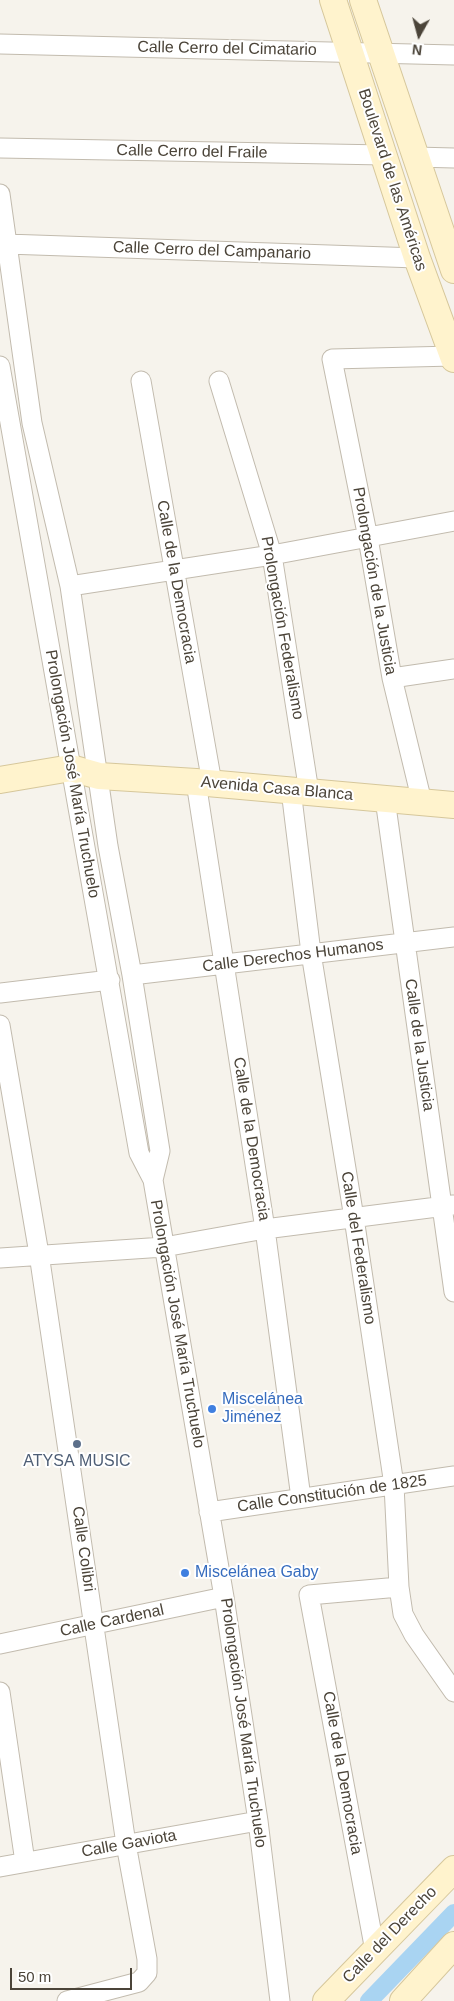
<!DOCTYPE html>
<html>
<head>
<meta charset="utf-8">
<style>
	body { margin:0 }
	#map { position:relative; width:454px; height:2001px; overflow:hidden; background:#f6f3ec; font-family:Arial,sans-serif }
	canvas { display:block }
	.north { position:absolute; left:394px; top:10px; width:50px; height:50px; -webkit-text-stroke:4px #fff; paint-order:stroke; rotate:187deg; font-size:14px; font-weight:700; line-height:20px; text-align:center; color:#4b4439 }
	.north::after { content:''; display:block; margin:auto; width:18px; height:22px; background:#4b4439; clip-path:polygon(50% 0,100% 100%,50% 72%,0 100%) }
	.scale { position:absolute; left:10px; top:1968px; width:122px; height:22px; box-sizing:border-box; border:2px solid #4b4439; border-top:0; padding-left:6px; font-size:15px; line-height:18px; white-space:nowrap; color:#4b4439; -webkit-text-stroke:4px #fff; paint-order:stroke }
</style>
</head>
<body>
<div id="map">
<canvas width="454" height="2001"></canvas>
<div class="north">N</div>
<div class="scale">50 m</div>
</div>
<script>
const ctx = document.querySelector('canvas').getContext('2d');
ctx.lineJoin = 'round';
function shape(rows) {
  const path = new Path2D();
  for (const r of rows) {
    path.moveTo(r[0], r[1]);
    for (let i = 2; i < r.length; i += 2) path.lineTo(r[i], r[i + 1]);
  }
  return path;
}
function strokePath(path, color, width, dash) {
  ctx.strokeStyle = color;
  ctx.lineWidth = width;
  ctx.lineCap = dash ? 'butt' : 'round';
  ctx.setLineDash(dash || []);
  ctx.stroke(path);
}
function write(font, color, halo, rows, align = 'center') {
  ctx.font = font + ' Arial,sans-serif';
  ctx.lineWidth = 4;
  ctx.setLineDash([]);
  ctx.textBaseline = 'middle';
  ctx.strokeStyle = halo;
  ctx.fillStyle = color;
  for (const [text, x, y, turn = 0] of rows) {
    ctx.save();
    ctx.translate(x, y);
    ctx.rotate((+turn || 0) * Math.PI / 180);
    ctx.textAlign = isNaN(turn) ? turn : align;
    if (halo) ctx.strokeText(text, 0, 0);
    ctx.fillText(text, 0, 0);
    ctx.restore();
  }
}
strokePath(shape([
	[369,2001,454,1913]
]), '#a9d4f2', 18);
const street = shape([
	[0,44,454,55],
	[0,148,385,155],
	[415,157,454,158],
	[0,194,32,423,70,586,108,846,132,975,160,1151,153,1180],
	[6,244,417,258],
	[0,366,139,1153,153,1180,224,1597,258,1821,280,2001],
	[141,381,212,783],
	[219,381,272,555,309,792],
	[70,586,272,555,454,521],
	[392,678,454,669],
	[196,782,265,1229,301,1498],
	[291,790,311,953,354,1218,394,1485,399,1587,403,1614,414,1635,454,1692],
	[385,799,454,1292],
	[422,802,392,678,368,538,332,359,453,356],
	[132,975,454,937],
	[0,993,110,980],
	[0,1025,39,1254,126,1844,147,1959,147,1973,139,1982,67,2001],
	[0,1258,164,1247,265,1229,453,1205],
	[209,1512,454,1476],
	[0,1644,224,1597],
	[0,1692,25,1862],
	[0,1867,258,1821],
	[375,1951,309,1595,399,1587]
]);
const secondary = shape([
	[333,0,417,258,454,359],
	[363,0,454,270],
	[0,780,71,768,99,776,196,782,454,805],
	[326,2001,454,1869],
	[403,2001,454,1945]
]);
strokePath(street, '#c2bbae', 21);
strokePath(secondary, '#d6c79b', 28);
strokePath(street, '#fff', 19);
strokePath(secondary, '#fff3cd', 26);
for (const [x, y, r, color] of [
	[212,1409,5,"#3f7fe0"],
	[77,1444,5,"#5c6f8a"],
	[185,1573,5,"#3f7fe0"]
]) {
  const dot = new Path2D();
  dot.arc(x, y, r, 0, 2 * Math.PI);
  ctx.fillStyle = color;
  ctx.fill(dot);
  strokePath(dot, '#fff', 2);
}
write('16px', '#4b4439', '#fff', [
	["Calle Cerro del Cimatario",227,49,1],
	["Calle Cerro del Fraile",192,152,1],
	["Boulevard de las Américas",392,180,72],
	["Calle Cerro del Campanario",212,251,2],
	["Prolongación de la Justicia",374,581,80],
	["Calle de la Democracia",176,582,80],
	["Prolongación Federalismo",282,628,80],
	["Prolongación José María Truchuelo",72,774,80],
	["Avenida Casa Blanca",277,789,5],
	["Calle Derechos Humanos",293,956,-7],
	["Calle de la Justicia",419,1045,82],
	["Calle de la Democracia",251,1139,81],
	["Calle del Federalismo",358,1248,81],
	["Prolongación José María Truchuelo",177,1324,80],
	["Calle Constitución de 1825",332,1494,-8],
	["Calle Colibri",83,1549,82],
	["Calle Cardenal",112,1621,-12],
	["Prolongación José María Truchuelo",243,1723,82],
	["Calle de la Democracia",342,1773,80],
	["Calle Gaviota",129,1844,-10],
	["Calle del Derecho",390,1935,-46]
]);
write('16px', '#366cbe', '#fff', [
	["Miscelánea",222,1400],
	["Jiménez",222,1418],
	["Miscelánea Gaby",195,1573]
], 'left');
write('16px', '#4e5e75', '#fff', [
	["ATYSA MUSIC",77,1462]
]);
</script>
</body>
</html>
